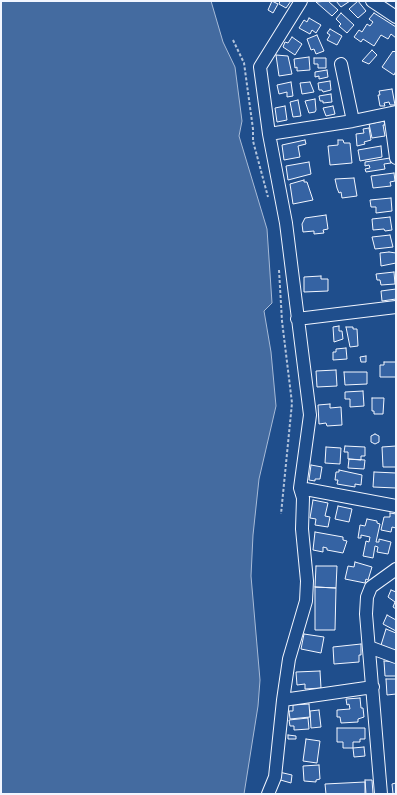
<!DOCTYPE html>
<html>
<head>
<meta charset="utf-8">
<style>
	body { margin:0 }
	#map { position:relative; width:397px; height:795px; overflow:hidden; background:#1f4e8c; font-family:"Asap Condensed",sans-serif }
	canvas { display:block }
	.frame { position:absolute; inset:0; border:2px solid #f2f6ff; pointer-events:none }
</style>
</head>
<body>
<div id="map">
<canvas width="397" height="795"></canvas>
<div class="frame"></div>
</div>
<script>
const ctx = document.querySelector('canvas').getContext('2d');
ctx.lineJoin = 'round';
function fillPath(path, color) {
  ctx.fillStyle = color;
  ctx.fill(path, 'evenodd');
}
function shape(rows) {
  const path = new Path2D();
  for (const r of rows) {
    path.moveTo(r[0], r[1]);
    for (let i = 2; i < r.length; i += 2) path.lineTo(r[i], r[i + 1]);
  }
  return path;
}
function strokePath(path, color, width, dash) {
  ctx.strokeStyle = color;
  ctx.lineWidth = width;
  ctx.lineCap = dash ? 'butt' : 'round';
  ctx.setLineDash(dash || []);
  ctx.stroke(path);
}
const water = shape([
	[1,1,211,1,223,42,235,67,242,121,239,136,267,229,272,303,264,311,271,352,276,406,259,479,253,535,251,576,260,680,258,706,244,794,1,794,1,1]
]);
fillPath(water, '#446ba0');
strokePath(water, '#a8bbd7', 1);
const building = shape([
	[272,1,278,4,273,13,268,10,272,1],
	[280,1,291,1,286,8,279,4,280,1],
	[328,1,338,10,332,16,316,2,328,1],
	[336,1,350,1,341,7,336,1],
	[358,1,366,11,358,18,349,9,358,1],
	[341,13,354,25,347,33,339,26,341,24,336,19,341,13],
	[374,13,396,27,396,38,391,34,388,39,381,35,374,46,363,39,361,42,354,37,359,30,362,32,367,24,370,26,373,22,369,19,374,13],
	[309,18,321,25,316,33,312,30,310,34,299,28,304,20,307,22,309,18],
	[330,29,342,36,337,45,327,40,330,35,327,33,330,29],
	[317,35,324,51,316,54,314,49,311,50,307,39,317,35],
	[292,37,302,44,295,55,283,47,285,42,288,43,292,37],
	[372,50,377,55,369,64,362,61,372,50],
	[396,50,396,71,394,75,382,67,393,51,394,52,396,50],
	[276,55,288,56,292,74,279,76,276,55],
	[309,57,310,70,297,71,297,67,295,68,294,59,309,57],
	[314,58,326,58,326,68,318,68,318,64,314,64,314,58],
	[327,70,328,77,319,79,319,76,315,77,315,72,327,70],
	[330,81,331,90,323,92,322,90,319,90,318,83,330,81],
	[291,82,293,96,287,97,287,92,279,94,277,85,291,82],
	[310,82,314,92,302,94,300,83,310,82],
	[392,89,395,105,390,105,389,102,384,103,385,106,380,106,378,95,380,95,379,91,392,89],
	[331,94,332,102,323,103,323,101,320,101,319,96,331,94],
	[315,99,316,110,315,112,309,113,305,101,315,99],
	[298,100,301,116,293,117,290,102,298,100],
	[285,106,287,120,277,122,275,108,285,106],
	[333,106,335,114,326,116,323,108,333,106],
	[384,121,385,125,383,125,385,136,372,138,369,124,384,121],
	[369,128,371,140,364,142,365,144,357,146,356,134,364,133,363,129,369,128],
	[305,140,306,144,298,146,300,157,284,160,282,145,305,140],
	[338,140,343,140,344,143,350,143,352,163,330,165,328,146,338,145,338,140],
	[381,146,382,157,360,161,358,150,381,146],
	[390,158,391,163,384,164,385,169,366,172,365,169,370,168,369,165,365,166,365,162,390,158],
	[309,162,311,174,288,180,286,166,309,162],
	[394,173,395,181,390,182,391,186,373,188,371,176,394,173],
	[354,178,357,196,342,198,341,192,339,193,337,188,335,179,354,178],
	[304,180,304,182,307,182,313,200,293,204,290,184,304,180],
	[391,198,392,211,376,213,376,207,371,207,370,200,391,198],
	[326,215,328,229,323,230,324,233,314,234,314,231,303,232,302,224,305,218,326,215],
	[390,217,392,230,385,231,384,229,373,230,372,219,390,217],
	[390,235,393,247,375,249,372,237,390,235],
	[389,252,396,253,396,263,381,266,380,253,389,252],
	[394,272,395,284,381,285,380,280,377,280,376,274,394,272],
	[321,276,321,279,328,279,328,291,304,292,304,277,321,276],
	[396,289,396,299,382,301,381,291,396,289],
	[339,326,339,331,342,331,343,339,334,342,333,327,339,326],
	[346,327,353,327,353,329,357,329,358,346,350,347,346,327],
	[346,348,347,359,333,360,333,352,336,352,336,349,346,348],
	[366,356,366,362,361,362,360,357,366,356],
	[384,362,396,362,396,377,380,377,380,365,384,365,384,362],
	[336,370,337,386,317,387,316,371,336,370],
	[344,372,367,372,367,384,345,385,344,372],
	[363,391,364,406,350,407,350,399,345,399,345,392,363,391],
	[372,398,384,398,383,414,374,414,374,411,372,411,372,398],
	[330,404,330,408,341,407,342,425,327,426,326,423,319,424,318,405,330,404],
	[375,434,379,436,379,442,375,444,371,442,371,436,375,434],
	[345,446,365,447,365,456,361,456,361,460,348,459,348,452,344,452,345,446],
	[396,446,396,467,383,467,382,447,396,446],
	[326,447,341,448,340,464,325,463,326,447],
	[349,459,365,460,364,469,348,468,349,459],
	[311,465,322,467,320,479,315,479,315,481,309,480,311,465],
	[339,470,362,475,361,485,355,484,355,487,337,484,338,480,335,480,336,472,339,472,339,470],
	[374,472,396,473,396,488,373,487,374,472],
	[313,500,328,503,325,516,330,517,328,527,315,525,316,519,310,518,313,500],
	[338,506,352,509,349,522,335,519,338,506],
	[390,513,396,514,396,528,392,527,391,532,381,530,384,517,390,517,390,513],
	[367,519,377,521,377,523,380,524,376,542,379,542,379,539,391,542,388,554,377,552,378,547,375,546,373,558,363,556,366,541,369,542,370,537,361,535,361,538,358,538,360,525,365,526,367,519],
	[315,532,343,537,343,540,347,541,343,553,327,550,327,548,323,547,323,552,313,550,315,532],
	[355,562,372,567,368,580,366,579,365,583,345,579,348,566,354,567,355,562],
	[316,566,337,566,336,588,315,587,316,566],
	[315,587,336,588,335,630,315,630,315,587],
	[391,590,396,592,396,609,393,607,395,602,388,597,391,590],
	[387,615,396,620,396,631,383,624,387,615],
	[386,629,396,633,396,651,381,645,386,629],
	[304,634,324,637,321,653,301,649,304,634],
	[361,644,361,655,359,655,359,662,334,664,333,647,361,644],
	[384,661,396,662,396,676,385,676,384,661],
	[320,671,321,688,305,689,305,684,297,685,296,672,320,671],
	[386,679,396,679,396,694,387,695,386,679],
	[360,698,361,708,363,708,364,717,358,719,358,722,341,723,340,717,337,717,337,710,350,709,349,704,347,705,346,699,360,698],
	[309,704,310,717,290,719,289,711,293,711,293,705,309,704],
	[319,710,321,727,311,728,310,711,319,710],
	[308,718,309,729,294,730,294,726,290,726,289,720,308,718],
	[337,728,365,728,365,739,360,739,360,742,353,742,353,748,343,748,343,742,337,742,337,728],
	[288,735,296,736,296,739,288,739,288,735],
	[306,739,320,741,317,763,303,761,306,739],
	[364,747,365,756,354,757,353,748,364,747],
	[319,765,320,779,316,780,316,782,304,781,303,766,319,765],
	[279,772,292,775,291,783,277,779,279,772],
	[365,780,372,780,373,794,366,794,365,780],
	[365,782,365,794,326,794,325,784,365,782],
	[396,783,396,794,393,794,392,784,396,783]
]);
fillPath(building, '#3563a3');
strokePath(building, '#f2f6ff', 1);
const minor = shape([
	[301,1,260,67,269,134,286,223,310,415,300,488,396,506],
	[372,1,396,17],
	[341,64,353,121],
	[390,114,396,158],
	[269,134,353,121,396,112],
	[297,319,396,307],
	[369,647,396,657],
	[283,700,289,659,306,601,307,581,302,529,303,498,300,488],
	[268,794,275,777,283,700,373,687],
	[381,794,366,614,367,597,371,587,396,569]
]);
strokePath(minor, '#f2f6ff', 14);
strokePath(shape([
	[233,40,244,63,253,129,253,141,268,197],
	[279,270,282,321,292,403,281,514]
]), '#b3c4dc', 2, [3, 2]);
strokePath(minor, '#1f4e8c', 12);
</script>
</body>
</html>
